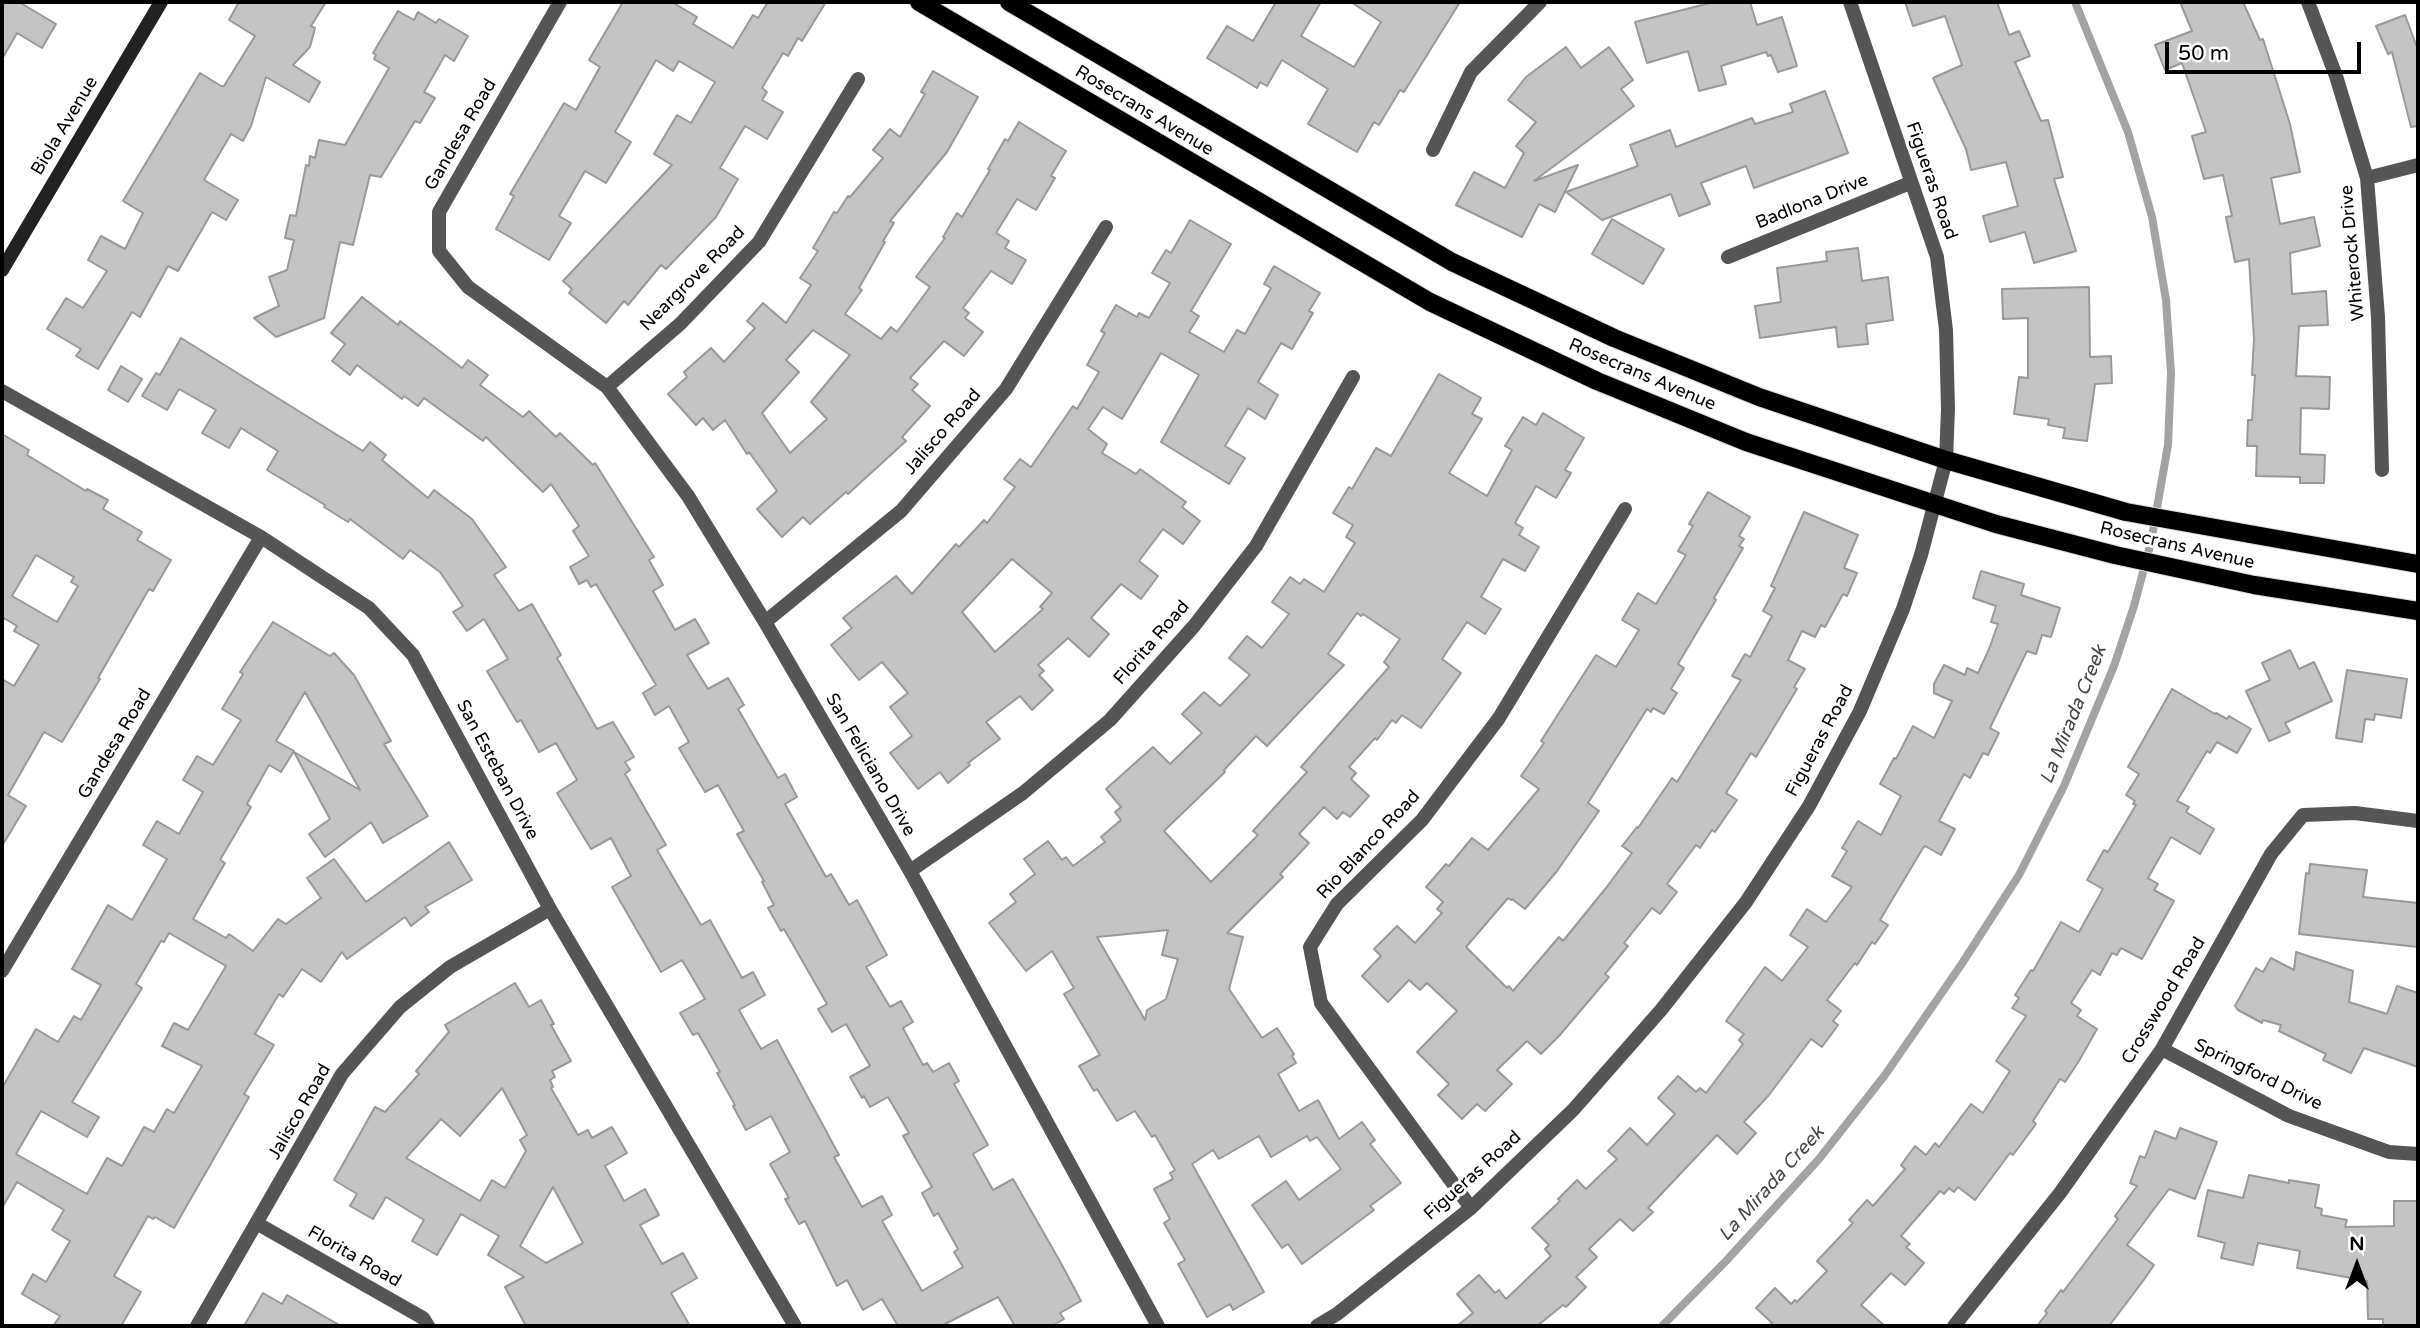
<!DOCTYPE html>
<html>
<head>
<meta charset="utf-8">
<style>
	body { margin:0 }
	#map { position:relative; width:2420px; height:1328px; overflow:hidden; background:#fff; font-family:"Varela Round",sans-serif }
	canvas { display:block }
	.frame { position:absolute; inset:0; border:4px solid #000; pointer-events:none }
	.north { position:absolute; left:2322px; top:1230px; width:70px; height:70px; -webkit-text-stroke:5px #fff; paint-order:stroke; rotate:0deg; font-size:19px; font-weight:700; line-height:28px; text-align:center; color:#000 }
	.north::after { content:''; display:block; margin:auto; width:24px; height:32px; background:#000; clip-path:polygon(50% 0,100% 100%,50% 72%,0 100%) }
	.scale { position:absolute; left:2165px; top:42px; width:196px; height:32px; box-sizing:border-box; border:4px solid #000; border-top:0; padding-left:9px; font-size:21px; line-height:24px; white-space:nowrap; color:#000; -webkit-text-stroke:5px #fff; paint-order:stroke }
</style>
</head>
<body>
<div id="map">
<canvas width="2420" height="1328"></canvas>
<div class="frame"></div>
<div class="north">N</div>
<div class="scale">50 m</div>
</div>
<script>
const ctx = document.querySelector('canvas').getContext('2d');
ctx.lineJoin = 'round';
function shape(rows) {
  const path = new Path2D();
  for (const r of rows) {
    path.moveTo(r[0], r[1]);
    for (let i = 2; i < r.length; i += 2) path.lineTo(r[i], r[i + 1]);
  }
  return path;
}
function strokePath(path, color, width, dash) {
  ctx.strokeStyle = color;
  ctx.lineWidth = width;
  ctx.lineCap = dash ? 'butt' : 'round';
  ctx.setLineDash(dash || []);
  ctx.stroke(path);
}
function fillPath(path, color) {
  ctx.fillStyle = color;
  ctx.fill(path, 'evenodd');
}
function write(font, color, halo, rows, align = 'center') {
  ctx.font = font + ' "Varela Round",sans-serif';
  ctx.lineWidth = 6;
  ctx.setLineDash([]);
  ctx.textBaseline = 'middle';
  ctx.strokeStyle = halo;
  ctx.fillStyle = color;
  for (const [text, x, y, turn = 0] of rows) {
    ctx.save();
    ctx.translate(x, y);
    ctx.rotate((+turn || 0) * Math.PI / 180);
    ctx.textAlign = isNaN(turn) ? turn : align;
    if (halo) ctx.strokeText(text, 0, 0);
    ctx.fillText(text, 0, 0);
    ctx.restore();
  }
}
strokePath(shape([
	[1662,1326,1726,1261,1819,1159,1885,1075,1961,965,2019,875,2064,786,2114,666,2134,606,2151,542,2168,445,2171,373,2166,300,2152,217,2128,132,2075,2]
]), '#a3a3a3', 8);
const building = shape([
	[2,2,19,2,56,24,42,48,17,33,2,59,2,2],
	[239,2,326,2,311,26,315,28,310,47,293,65,320,82,309,102,266,77,251,126,243,141,231,134,204,180,238,200,226,220,212,212,178,271,168,266,140,317,132,312,98,369,76,356,81,349,47,329,66,298,83,308,107,271,88,260,101,236,125,249,143,213,123,201,200,73,221,86,224,86,255,36,229,20,239,2],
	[623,2,672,2,697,17,693,24,733,48,753,15,758,18,768,2,826,2,802,41,798,38,788,56,783,53,762,88,767,92,762,100,783,112,767,139,745,126,720,168,738,179,716,217,666,269,661,265,628,305,624,301,606,323,569,293,572,289,563,281,672,165,654,154,677,115,691,123,715,82,679,61,673,71,656,60,615,132,631,142,606,183,585,171,559,216,571,223,549,260,496,229,514,196,510,194,564,103,576,110,600,67,589,60,623,2],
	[1276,2,1321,2,1301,36,1354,67,1381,22,1351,2,1460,2,1404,92,1400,90,1379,125,1374,122,1357,152,1308,124,1328,89,1282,60,1267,86,1260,82,1257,88,1207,58,1227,26,1253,41,1276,2],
	[1714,2,1750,2,1757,25,1782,17,1797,66,1778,72,1771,55,1768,56,1766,52,1721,66,1726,84,1699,91,1688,51,1647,63,1635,22,1714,2],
	[1905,2,1997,2,2009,35,2019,31,2030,56,2015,62,2041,121,2048,120,2063,177,2054,179,2076,251,2034,263,2025,232,1990,242,1983,216,2018,206,2006,162,1971,170,1966,149,1933,78,1962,65,1945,16,1913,26,1905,2],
	[2180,2,2243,2,2260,40,2263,39,2290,124,2300,172,2271,178,2280,224,2314,217,2320,246,2290,253,2292,294,2326,291,2328,325,2299,326,2296,376,2330,377,2329,409,2301,408,2300,454,2325,455,2324,483,2300,483,2300,477,2256,476,2257,446,2247,446,2248,420,2252,420,2255,375,2252,375,2254,339,2249,259,2235,262,2226,217,2232,216,2223,175,2204,179,2192,136,2206,132,2182,63,2165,70,2155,45,2192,31,2180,2],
	[398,11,414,20,418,12,436,23,439,19,468,36,454,61,445,55,424,92,435,98,420,123,415,121,381,177,370,175,353,245,340,242,324,318,276,337,254,318,279,306,269,277,287,270,294,240,285,238,290,215,296,216,306,165,309,166,310,156,315,158,319,140,345,145,389,68,374,59,376,55,373,53,398,11],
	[2405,15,2418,50,2418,126,2411,127,2392,52,2388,54,2376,26,2405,15],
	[1566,47,1581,68,1609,47,1633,80,1621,89,1634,106,1534,181,1578,165,1555,212,1539,204,1522,237,1456,205,1474,172,1505,188,1524,153,1516,146,1536,122,1508,100,1526,77,1566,47],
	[933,71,978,97,947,152,890,221,894,223,883,241,885,242,859,288,862,290,845,314,881,339,891,327,897,332,930,287,916,277,945,238,943,237,957,213,962,217,990,170,988,169,1005,139,1008,141,1019,122,1066,151,1051,176,1055,178,1036,210,1017,199,996,233,1009,241,1005,248,1026,260,1012,284,991,271,963,308,969,313,965,318,983,332,964,356,944,341,910,378,918,384,912,390,930,406,902,437,906,441,848,494,846,492,810,524,803,517,782,537,757,509,777,491,749,452,747,454,725,420,713,430,703,418,696,425,668,394,687,377,684,372,711,348,724,362,755,328,747,321,763,303,786,323,811,285,800,278,818,251,813,248,834,212,837,213,848,196,850,197,883,158,873,150,890,129,900,137,925,94,921,92,933,71],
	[813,330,850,355,811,402,827,419,790,453,762,413,799,372,786,360,813,330],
	[1825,91,1848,153,1754,188,1746,166,1701,183,1710,204,1679,216,1671,194,1602,220,1566,192,1638,166,1630,145,1670,130,1676,147,1752,118,1755,124,1793,112,1790,104,1825,91],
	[1612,219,1664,249,1643,284,1592,254,1612,219],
	[1190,220,1231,244,1191,311,1199,316,1189,332,1224,352,1237,330,1245,334,1271,288,1264,284,1274,266,1320,293,1309,311,1313,313,1292,349,1281,343,1258,382,1278,395,1265,419,1248,408,1225,446,1245,458,1229,484,1161,442,1199,375,1161,353,1122,419,1103,407,1088,429,1107,444,1102,453,1136,474,1140,469,1186,502,1182,507,1200,521,1183,544,1163,529,1139,561,1158,576,1141,599,1121,584,1091,618,1109,634,1089,657,1068,638,1038,665,1044,671,1039,675,1053,690,1032,710,1020,696,986,722,1000,739,968,763,970,765,948,783,940,772,918,789,890,753,912,736,890,707,908,693,882,662,859,680,831,645,852,628,843,618,896,576,912,594,956,544,959,547,984,520,987,523,1015,487,1004,479,1020,459,1031,467,1073,406,1077,409,1099,372,1087,365,1105,333,1101,331,1116,305,1137,317,1139,313,1149,318,1170,283,1152,273,1166,250,1171,253,1190,220],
	[1012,559,1052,593,1040,607,1043,609,995,652,962,612,1012,559],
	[1858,248,1862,281,1888,277,1893,320,1866,324,1868,344,1838,347,1836,327,1760,338,1755,306,1781,302,1777,268,1827,261,1826,252,1858,248],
	[2089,287,2090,357,2111,356,2112,383,2095,384,2087,441,2063,438,2065,428,2048,425,2049,419,2014,414,2019,377,2028,378,2028,318,2003,319,2002,289,2089,287],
	[362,297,398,325,400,321,462,368,468,360,488,375,480,385,523,417,529,411,556,437,560,433,593,465,595,463,654,557,649,560,663,585,653,591,675,630,695,619,709,643,687,655,708,689,728,678,744,705,738,709,778,778,785,774,797,797,785,804,826,877,831,874,849,905,857,900,887,955,866,967,890,1007,901,1001,913,1022,903,1028,923,1065,927,1063,933,1072,949,1063,959,1081,954,1084,988,1145,973,1154,993,1190,1013,1179,1062,1265,1081,1301,1060,1313,1064,1319,1052,1326,1015,1326,998,1297,941,1326,898,1326,882,1299,863,1310,847,1280,837,1286,805,1221,799,1224,785,1199,789,1198,770,1164,790,1152,771,1116,746,1130,733,1106,735,1105,717,1073,720,1072,698,1033,693,1035,680,1013,705,999,682,960,661,972,612,887,631,876,611,838,591,849,557,793,577,780,556,743,539,752,521,720,517,722,487,671,508,659,484,619,467,631,453,612,463,606,440,572,410,550,403,559,350,519,348,522,324,507,325,505,267,470,278,451,241,428,229,448,202,433,216,410,179,389,167,410,142,396,156,373,160,375,181,338,363,451,370,442,386,455,382,460,428,498,434,490,472,519,506,567,494,575,519,611,532,604,561,655,557,658,597,729,613,722,634,757,625,762,630,770,625,774,666,845,657,850,701,925,710,920,742,978,753,972,765,995,739,1010,761,1049,777,1040,839,1155,834,1157,862,1207,882,1196,892,1215,882,1221,922,1291,963,1267,954,1252,958,1249,938,1213,934,1216,922,1193,932,1187,903,1136,909,1133,888,1097,870,1107,864,1096,862,1098,850,1077,870,1066,846,1024,832,1032,818,1009,827,1004,784,929,781,931,768,908,774,905,762,882,764,881,737,834,744,831,718,785,705,792,679,748,689,742,669,706,655,715,643,693,656,685,596,584,591,587,587,580,579,584,570,567,589,556,573,531,579,526,551,484,543,492,486,437,483,441,424,398,418,406,404,396,402,399,357,365,350,375,332,361,345,344,331,333,362,297],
	[121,366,142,379,128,402,108,390,121,366],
	[1439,374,1481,398,1472,414,1482,419,1449,473,1487,496,1512,450,1505,446,1523,417,1536,425,1543,413,1584,438,1565,470,1571,473,1556,498,1536,486,1515,523,1523,528,1519,535,1539,547,1525,571,1503,559,1481,597,1501,609,1485,634,1467,622,1442,659,1461,673,1443,698,1421,728,1402,715,1396,723,1392,720,1377,740,1375,738,1349,767,1356,773,1351,779,1369,796,1350,817,1343,812,1337,819,1324,807,1299,834,1309,843,1280,874,1283,877,1227,933,1243,937,1229,989,1262,1038,1277,1028,1294,1054,1292,1056,1296,1063,1278,1074,1299,1111,1318,1100,1339,1139,1362,1122,1375,1140,1370,1144,1401,1183,1370,1206,1374,1210,1302,1264,1288,1244,1282,1248,1252,1205,1286,1181,1299,1200,1341,1169,1317,1137,1310,1141,1307,1136,1271,1157,1259,1136,1219,1159,1213,1150,1192,1164,1264,1292,1233,1310,1230,1304,1207,1317,1178,1264,1185,1260,1164,1223,1170,1219,1154,1189,1173,1179,1170,1173,1175,1170,1155,1135,1152,1137,1135,1111,1117,1121,1097,1089,1094,1091,1079,1066,1100,1055,1064,994,1074,988,1052,951,1026,971,989,923,1016,902,1010,894,1035,874,1024,859,1048,841,1062,860,1066,857,1073,866,1105,842,1101,837,1121,820,1115,812,1121,807,1106,789,1153,747,1170,764,1202,733,1182,714,1204,692,1220,706,1250,675,1229,658,1247,636,1262,648,1289,614,1272,602,1290,577,1300,584,1304,579,1324,592,1355,543,1346,537,1353,525,1333,513,1349,487,1352,489,1376,448,1391,456,1439,374],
	[1357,613,1361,616,1363,614,1400,639,1384,662,1389,667,1301,767,1307,772,1253,831,1258,835,1211,882,1164,831,1225,772,1224,770,1256,736,1267,746,1344,665,1328,654,1357,613],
	[1168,930,1162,955,1178,959,1166,999,1147,1010,1145,1020,1097,937,1168,930],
	[2,434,29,450,27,455,86,491,87,489,108,500,103,509,142,532,137,540,171,560,153,591,149,589,98,678,100,679,62,742,44,732,8,795,26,806,2,846,2,679,14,686,39,645,14,631,17,626,2,617,2,434],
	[36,555,74,577,71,582,78,586,57,622,12,596,36,555],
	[1708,492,1750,517,1739,536,1744,539,1739,546,1743,548,1714,598,1716,600,1678,664,1684,668,1671,689,1677,693,1664,714,1653,708,1651,712,1647,709,1588,803,1599,811,1557,871,1525,909,1512,899,1511,900,1508,898,1466,947,1507,988,1509,986,1513,991,1559,937,1563,941,1606,888,1632,853,1622,846,1637,827,1638,828,1672,778,1677,782,1741,680,1732,676,1745,654,1750,657,1772,616,1763,611,1775,588,1771,586,1804,512,1858,535,1844,568,1857,573,1847,596,1843,594,1825,627,1821,625,1815,637,1802,631,1788,660,1805,669,1794,687,1797,689,1756,757,1751,753,1726,793,1737,800,1715,832,1712,830,1700,848,1696,845,1667,884,1677,892,1660,914,1652,908,1624,943,1628,946,1605,974,1609,977,1559,1036,1541,1054,1527,1041,1497,1070,1512,1084,1485,1111,1477,1104,1462,1119,1438,1095,1449,1084,1417,1052,1457,1011,1427,983,1420,990,1409,980,1388,1002,1362,976,1381,956,1374,949,1397,926,1415,943,1442,913,1437,909,1443,902,1426,887,1446,864,1449,866,1472,838,1488,850,1539,789,1521,776,1544,743,1541,741,1596,655,1616,667,1639,630,1622,620,1638,593,1656,604,1686,555,1678,551,1693,526,1689,524,1708,492],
	[1981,571,2024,584,2021,595,2060,608,2051,637,2042,635,2036,654,2027,651,1990,728,1999,733,1988,755,1983,753,1970,778,1964,774,1939,821,1955,829,1941,855,1925,846,1923,848,1880,920,1888,925,1875,944,1872,942,1857,965,1855,963,1827,1000,1841,1011,1833,1021,1838,1025,1822,1047,1811,1039,1769,1095,1744,1122,1756,1133,1737,1154,1717,1135,1648,1208,1653,1212,1633,1231,1620,1219,1589,1249,1597,1257,1576,1277,1586,1287,1566,1307,1563,1305,1537,1326,1457,1326,1473,1313,1457,1294,1479,1275,1495,1293,1499,1290,1506,1299,1551,1256,1545,1249,1549,1245,1532,1228,1560,1201,1558,1199,1577,1180,1586,1189,1617,1159,1608,1151,1630,1128,1647,1145,1675,1114,1658,1098,1678,1076,1696,1092,1700,1088,1706,1093,1743,1044,1739,1040,1744,1034,1726,1021,1765,967,1782,981,1808,947,1790,935,1807,909,1826,922,1852,887,1832,876,1847,851,1842,848,1858,821,1881,835,1901,796,1880,784,1894,758,1896,759,1913,726,1934,738,1952,701,1934,693,1934,684,1944,665,1965,675,1967,668,1978,673,1989,649,1998,624,1991,622,1996,606,1973,598,1981,571],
	[273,622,330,656,334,653,354,675,391,741,384,744,428,816,383,843,371,822,325,857,309,834,330,819,294,752,360,790,305,692,276,741,294,751,281,772,269,765,247,804,251,807,220,860,225,863,193,919,226,938,229,934,253,951,278,919,286,924,321,898,307,878,334,859,366,902,449,842,472,880,425,907,429,912,411,926,405,917,347,959,342,952,321,982,302,969,283,997,279,994,255,1034,274,1045,244,1094,249,1097,174,1228,155,1217,153,1219,148,1216,114,1276,141,1292,121,1326,53,1326,60,1316,22,1294,33,1274,46,1282,70,1241,52,1230,64,1210,17,1182,2,1208,2,1088,36,1029,58,1042,74,1016,81,1020,101,985,72,969,108,905,132,920,167,859,143,845,157,821,179,834,203,792,183,780,197,756,213,765,241,720,222,709,243,674,240,672,273,622],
	[169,933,226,966,188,1030,174,1023,162,1046,202,1066,174,1113,167,1109,154,1132,144,1127,122,1166,107,1158,87,1194,16,1154,41,1111,87,1137,99,1117,72,1102,142,988,136,984,161,941,164,942,169,933],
	[2290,650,2299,669,2314,662,2332,701,2285,723,2290,732,2269,741,2246,691,2270,680,2262,663,2290,650],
	[2347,670,2407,679,2401,718,2375,714,2374,720,2365,719,2362,742,2336,738,2347,670],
	[2172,689,2215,714,2216,713,2227,719,2229,716,2251,729,2237,753,2217,742,2210,753,2207,751,2177,801,2189,807,2186,812,2214,829,2200,854,2171,837,2148,878,2158,884,2154,890,2174,901,2142,959,2121,948,2117,955,2112,953,2100,975,2092,970,2071,1003,2081,1010,2077,1016,2097,1029,2079,1061,2065,1082,2060,1079,2033,1121,2036,1124,2013,1155,2010,1153,1975,1200,1958,1187,1954,1192,1949,1188,1944,1194,1940,1191,1901,1236,1910,1244,1906,1247,1924,1263,1905,1285,1891,1273,1861,1305,1885,1326,1769,1326,1772,1323,1756,1308,1775,1288,1791,1304,1795,1300,1797,1302,1827,1271,1817,1261,1853,1223,1849,1220,1867,1200,1873,1206,1905,1169,1901,1165,1915,1146,1926,1155,1935,1143,1939,1147,1971,1104,1983,1113,2010,1071,1996,1061,2026,1016,2012,1008,2019,998,2015,995,2031,970,2033,971,2061,922,2079,932,2103,889,2087,880,2104,850,2108,852,2136,805,2133,804,2135,801,2126,795,2139,774,2128,767,2172,689],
	[2310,864,2367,870,2363,897,2418,903,2418,947,2299,934,2306,873,2309,874,2310,864],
	[2296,952,2353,971,2349,1002,2387,1014,2397,986,2418,993,2418,1067,2364,1048,2351,1073,2323,1060,2326,1054,2279,1031,2281,1025,2263,1020,2262,1023,2238,1010,2235,1006,2256,968,2263,972,2271,958,2294,970,2296,952],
	[515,983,529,1007,541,1000,554,1024,551,1025,571,1061,552,1071,555,1077,550,1080,553,1087,551,1088,578,1135,588,1130,592,1138,612,1127,627,1153,605,1166,624,1201,645,1189,659,1215,640,1225,662,1264,683,1253,697,1278,671,1293,690,1326,526,1326,505,1287,524,1277,488,1255,499,1236,461,1214,437,1255,412,1241,424,1220,386,1197,373,1219,350,1206,357,1194,334,1180,375,1107,385,1112,419,1074,416,1071,449,1032,445,1025,515,983],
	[502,1088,527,1135,520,1140,526,1151,505,1188,492,1180,480,1201,406,1158,441,1119,460,1136,502,1088],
	[553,1187,583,1243,546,1263,520,1246,553,1187],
	[2180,1128,2217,1142,2195,1199,2169,1189,2127,1245,2154,1265,2143,1281,2109,1326,2037,1326,2047,1313,2045,1311,2061,1290,2063,1292,2118,1219,2115,1216,2137,1186,2130,1183,2140,1156,2145,1158,2155,1131,2176,1139,2180,1128],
	[2249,1175,2289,1183,2289,1180,2319,1185,2315,1207,2322,1209,2321,1215,2347,1220,2345,1227,2394,1226,2394,1201,2418,1201,2418,1326,2383,1326,2383,1319,2368,1319,2367,1281,2297,1268,2300,1251,2258,1243,2253,1265,2221,1258,2225,1243,2198,1236,2208,1190,2243,1198,2249,1175],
	[263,1293,282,1304,287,1295,341,1326,244,1326,263,1293]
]);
fillPath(building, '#c4c4c4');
strokePath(building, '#999', 2);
const primary = shape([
	[919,2,1430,302,1597,381,1746,442,1996,524,2115,555,2254,585,2418,611],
	[1009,2,1452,262,1614,338,1759,397,1946,460,2126,512,2418,564]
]);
strokePath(primary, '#dbdbdb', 20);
strokePath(shape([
	[560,2,439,212,439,251,468,287,607,387,688,496,765,622,910,871,1158,1326],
	[2308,2,2336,76,2367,178,2378,317,2382,470],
	[1433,150,1471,72,1540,2],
	[2367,178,2418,165],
	[1728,257,1910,183],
	[607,387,680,324,759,242,858,79],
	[2,391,261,537,369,608,413,655,550,909,795,1326],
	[765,622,901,511,1006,389,1106,227],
	[910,871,1023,793,1110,720,1194,626,1256,546,1353,377],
	[2,971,261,537],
	[2162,1049,2289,1116,2389,1152,2418,1154],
	[1471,1208,1321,1003,1310,947,1337,904,1422,820,1499,718,1625,509],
	[258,1224,423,1318,428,1326],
	[197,1326,342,1074,400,1007,450,967,550,909],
	[1317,1326,1337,1314,1471,1208,1573,1110,1661,1010,1746,902,1809,806,1860,711,1903,609,1921,555,1946,460,1948,409,1946,330,1937,257,1850,2],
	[1954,1326,2060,1193,2162,1049,2271,854,2303,815,2355,813,2418,821]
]), '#555', 14);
strokePath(shape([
	[2,270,161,2]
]), '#222', 14);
strokePath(primary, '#000', 18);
write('18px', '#000', '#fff', [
	["Rosecrans Avenue",1144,111,31],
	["Biola Avenue",65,126,-59],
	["Gandesa Road",461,135,-60],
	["Figueras Road",1931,181,71],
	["Badlona Drive",1812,202,-22],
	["Whiterock Drive",2353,253,-95],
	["Neargrove Road",693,279,-45],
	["Rosecrans Avenue",1642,375,23],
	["Jalisco Road",943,432,-49],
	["Rosecrans Avenue",2177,546,13],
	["Florita Road",1152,643,-49],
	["Figueras Road",1820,741,-62],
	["Gandesa Road",115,744,-59],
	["San Feliciano Drive",870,765,60],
	["San Esteban Drive",497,770,62],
	["Rio Blanco Road",1369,845,-47],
	["Crosswood Road",2164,1001,-59],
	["Springford Drive",2258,1075,26],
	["Jalisco Road",300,1112,-60],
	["Figueras Road",1473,1176,-42],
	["Florita Road",354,1257,30]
]);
write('italic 19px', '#444', '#fff', [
	["La Mirada Creek",2074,715,-68],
	["La Mirada Creek",1772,1184,-48]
]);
</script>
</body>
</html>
